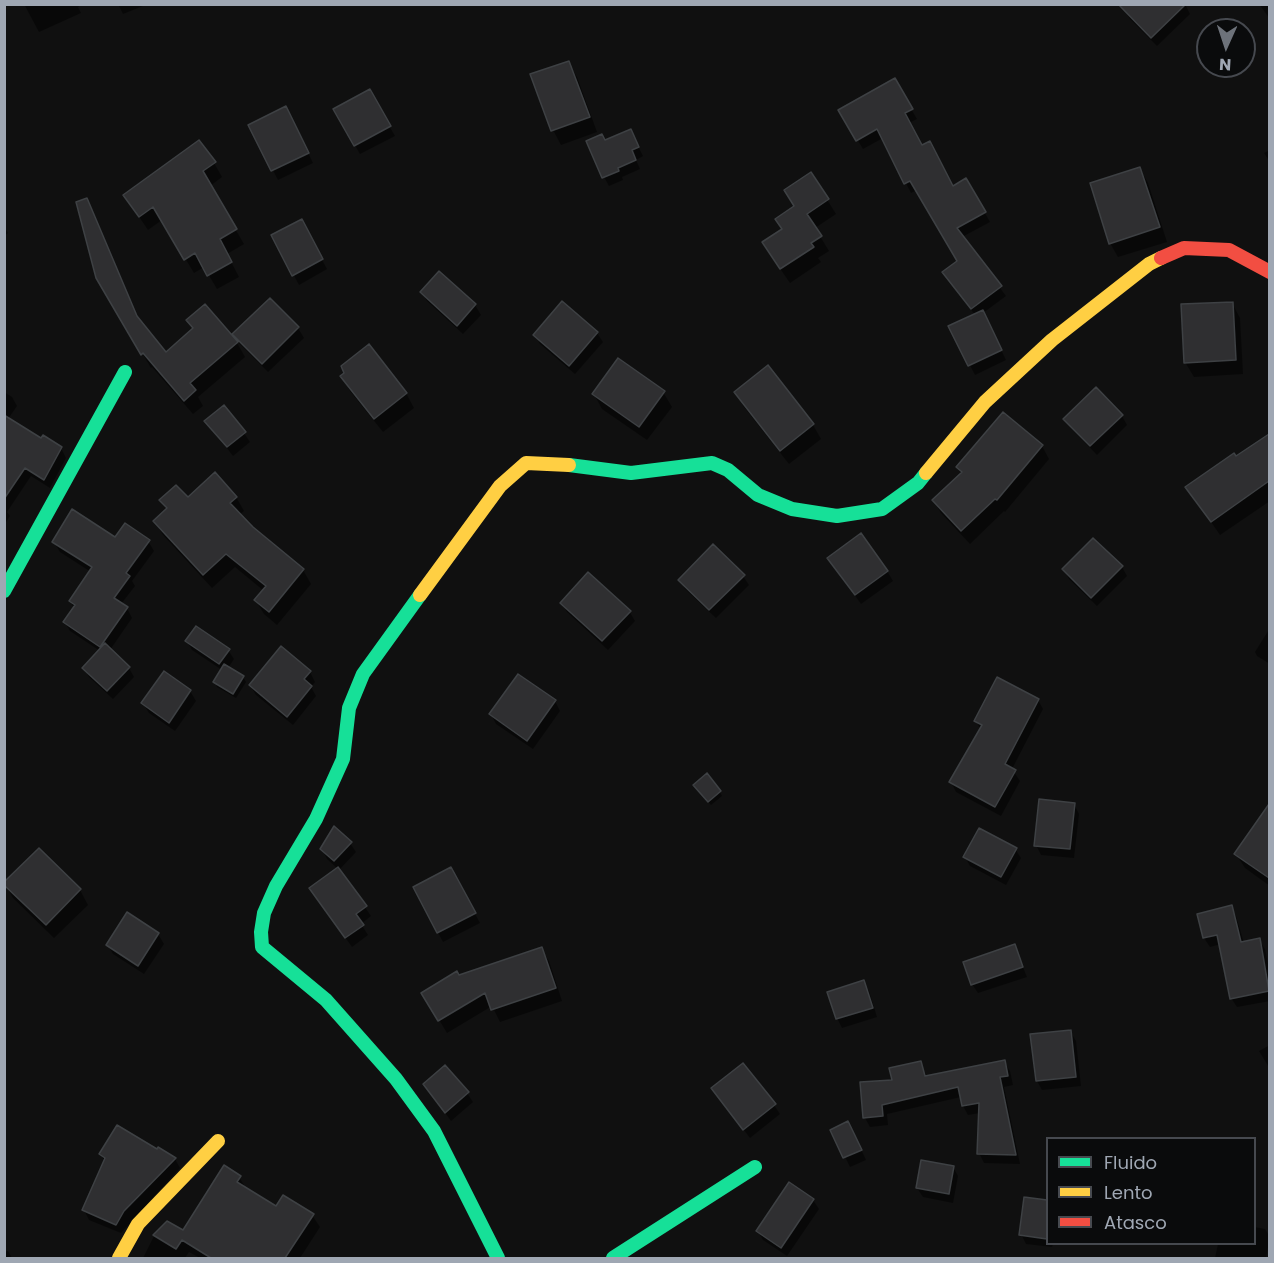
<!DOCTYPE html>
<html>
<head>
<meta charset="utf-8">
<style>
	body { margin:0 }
	#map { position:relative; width:1274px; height:1263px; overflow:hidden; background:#101010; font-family:Poppins,sans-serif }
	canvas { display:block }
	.frame { position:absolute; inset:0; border:6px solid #9fa7b3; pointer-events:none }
	.legend { position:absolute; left:1046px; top:1137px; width:210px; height:108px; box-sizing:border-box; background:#0a0b0c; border:2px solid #46494f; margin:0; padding:8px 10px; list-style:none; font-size:18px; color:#9fa7b3 }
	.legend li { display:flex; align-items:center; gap:12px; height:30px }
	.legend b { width:30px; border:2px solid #46494f }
	.north { position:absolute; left:1196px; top:18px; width:60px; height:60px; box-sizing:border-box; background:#0a0b0c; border:2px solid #46494f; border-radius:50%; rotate:183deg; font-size:16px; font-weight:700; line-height:24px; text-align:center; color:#9fa7b3 }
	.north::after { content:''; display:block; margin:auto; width:21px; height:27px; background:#6d727a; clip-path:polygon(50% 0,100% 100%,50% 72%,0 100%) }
</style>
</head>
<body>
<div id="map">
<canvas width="1274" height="1263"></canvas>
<div class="frame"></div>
<ul class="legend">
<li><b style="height:8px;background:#16e098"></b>Fluido</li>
<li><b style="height:8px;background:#ffcf43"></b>Lento</li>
<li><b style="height:8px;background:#f24e42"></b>Atasco</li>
</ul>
<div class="north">N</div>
</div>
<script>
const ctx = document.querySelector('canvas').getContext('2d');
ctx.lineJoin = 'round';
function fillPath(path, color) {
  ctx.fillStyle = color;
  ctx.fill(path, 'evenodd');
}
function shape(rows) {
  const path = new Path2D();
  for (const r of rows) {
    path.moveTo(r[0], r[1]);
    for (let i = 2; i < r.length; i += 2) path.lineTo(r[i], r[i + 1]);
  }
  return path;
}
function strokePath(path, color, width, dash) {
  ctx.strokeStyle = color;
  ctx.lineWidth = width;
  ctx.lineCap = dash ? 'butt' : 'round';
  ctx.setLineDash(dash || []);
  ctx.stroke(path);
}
fillPath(shape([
	[24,4,83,4,78,7,81,13,39,32],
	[118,4,148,4,123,14],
	[1185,4,1190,14,1157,46,1130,19,1125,10],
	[1259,4,1270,4,1270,19],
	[568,62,577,77,597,132,561,145,553,130,532,75],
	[894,80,917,119,909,123,922,147,953,187,966,180,990,222,962,237,1006,296,983,313,1006,360,975,375,950,326,975,315,950,281,958,261,917,190,911,193,883,138,863,149,840,111],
	[369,91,395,136,360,154,335,110],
	[291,118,313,163,278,180,250,126],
	[635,140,643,156,636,160,640,169,622,177,623,180,609,186,604,177,605,142],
	[1270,150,1270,162,1264,153],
	[214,163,222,177,210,186,244,244,227,254,239,277,217,289,204,267,194,273,162,220,148,230,125,196],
	[1140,169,1148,183,1167,242,1118,257,1110,243],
	[811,174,836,214,815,228,829,251,818,258,821,262,790,283,772,257,783,230],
	[86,200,94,214,140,323,165,354,194,330,188,320,237,343,245,357,198,397,203,406,193,414,152,367,151,368,97,277],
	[301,221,327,269,299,285,273,236],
	[4,227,8,233,4,236],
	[439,273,475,305,481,315,463,334,427,301,422,292],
	[270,300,298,328,304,338,268,372,239,343,234,334],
	[562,303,597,333,603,342,575,374,540,344,535,335],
	[1232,303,1240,318,1243,374,1194,377,1185,362],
	[768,368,813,425,821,439,789,464,744,407,736,393],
	[342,376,406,393,414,408,383,432,350,391],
	[4,392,12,397,17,406,8,419,42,440,61,448,66,458,50,488,31,476,7,512,10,516,4,525],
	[663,392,672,407,647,440,602,409,594,394],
	[1122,416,1127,425,1097,455,1071,428,1065,419],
	[206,421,244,433,250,442,233,456],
	[1270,436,1270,501,1220,535,1187,487],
	[1042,446,1049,459,1005,512,1004,511,970,544,941,513,933,500,962,474,958,467],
	[236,497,244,511,239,515,303,570,311,584,277,625,264,614,256,601,264,591,235,567,212,588,163,535,155,522,167,510,161,500],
	[116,539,148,541,154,551,132,581,135,586,121,604,127,608,132,618,110,650,129,668,134,677,113,699,89,677,84,668,100,651,70,631,65,622,74,608,70,601,91,572,60,552,54,542],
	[829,559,887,571,893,581,861,604],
	[1122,567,1127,576,1097,606,1069,579,1064,569],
	[743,576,749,585,716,618,685,589,680,580],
	[562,603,629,611,635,621,608,650,567,612],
	[1270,628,1270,664,1257,656,1255,652],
	[187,641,228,650,234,659,228,668,243,677,246,682,236,698,217,687,215,682,222,670,192,650],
	[281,648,310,672,315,682,311,687,316,696,293,725,256,695,250,685],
	[164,673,190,691,196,701,175,731,149,713,143,703],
	[1038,700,1043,709,1012,769,1020,781,1001,816,956,792,951,782,981,730,976,721],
	[555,701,560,711,533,749,496,724,491,714],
	[697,789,720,792,722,796,711,805],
	[1074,804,1079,814,1074,858,1041,855,1036,845],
	[1262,817,1270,822,1270,886,1245,868,1236,854],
	[350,843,356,852,339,870,371,916,361,924,368,935,352,947,311,889,338,869,327,859,322,849],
	[1015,849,1021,858,1006,885,970,866,965,857],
	[456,878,480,923,443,942,415,888],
	[5,884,80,890,88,905,54,938,13,898],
	[1231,906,1236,916,1244,943,1259,940,1265,949,1270,973,1270,1001,1237,1007,1231,998,1221,944,1210,947,1204,938,1198,915],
	[128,914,158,934,164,944,144,974,113,954,108,945],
	[1014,946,1027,977,978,993,972,984],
	[541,949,549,961,562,1001,500,1022,492,1006,447,1033,423,993,459,977],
	[863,982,869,991,877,1017,842,1028,837,1018],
	[1070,1031,1076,1041,1081,1086,1042,1090,1037,1081],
	[1270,1045,1270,1069,1259,1051],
	[920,1062,927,1077,1004,1062,1010,1071,1013,1085,1004,1087,1020,1164,984,1163,979,1153,980,1113,968,1115,963,1106,961,1097,887,1114,888,1125,870,1127,865,1118,894,1081],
	[425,1085,467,1093,473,1102,451,1121],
	[713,1089,774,1105,780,1114,750,1138],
	[832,1130,853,1132,866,1160,850,1167],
	[157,1151,175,1159,180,1168,121,1233,89,1220,84,1210,105,1162,101,1154],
	[953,1167,958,1176,953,1203,923,1197,917,1188],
	[239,1177,247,1190,277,1208,312,1215,320,1227,300,1258,200,1258,189,1252,185,1258,143,1258,154,1236,168,1222,184,1232],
	[1025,1199,1048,1201,1048,1244,1053,1244,1052,1247,1026,1244,1021,1234],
	[813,1200,819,1209,787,1256,763,1240,758,1231],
	[1254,1227,1265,1229,1270,1237,1266,1258,1215,1258,1218,1244,1254,1244],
	[8,1251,12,1258,4,1258,4,1252]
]), '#0007');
const building = shape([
	[1118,4,1186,4,1151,38,1118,4],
	[569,61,590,117,551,131,530,74,569,61],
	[895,78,913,109,905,113,922,145,930,141,953,186,966,178,986,212,957,228,1002,286,971,309,942,272,957,261,910,181,904,184,877,129,856,141,838,110,895,78],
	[370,89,391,126,354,146,333,109,370,89],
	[286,106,309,153,271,171,248,125,286,106],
	[631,129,639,147,632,150,636,160,618,168,619,171,602,178,586,141,602,134,605,140,631,129],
	[199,140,216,162,203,171,237,229,220,239,232,262,207,276,195,253,184,260,153,207,139,217,123,195,199,140],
	[1140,167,1160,227,1109,244,1090,183,1140,167],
	[811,172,829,199,807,214,822,236,811,243,814,247,780,269,762,242,782,229,775,219,794,206,784,190,811,172],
	[87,198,137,316,166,352,193,328,186,320,205,304,238,342,190,383,196,390,184,401,143,353,141,355,96,278,76,202,87,198],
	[302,219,323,259,292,276,271,235,302,219],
	[439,271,476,304,457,326,420,292,439,271],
	[270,298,299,327,262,364,232,334,270,298],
	[562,301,598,332,569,366,533,335,562,301],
	[1233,302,1236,360,1184,363,1181,304,1233,302],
	[983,310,1002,350,968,366,948,326,983,310],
	[369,344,407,393,374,419,340,376,344,373,341,366,369,344],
	[618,358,665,391,639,427,592,394,618,358],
	[768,365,814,424,780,451,734,392,768,365],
	[1096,387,1123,415,1090,446,1063,419,1096,387],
	[224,405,246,432,227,447,204,421,224,405],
	[1003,412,1043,445,997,500,995,499,961,531,932,500,962,472,956,467,1003,412],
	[4,415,41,438,43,435,62,447,44,480,25,468,4,499,4,415],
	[1269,434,1269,481,1211,522,1185,487,1234,453,1236,456,1269,434],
	[215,472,237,497,230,503,253,527,304,569,269,612,254,600,266,586,226,554,203,575,153,521,167,508,159,500,176,485,188,497,215,472],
	[72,509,115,537,125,523,150,540,126,573,130,576,114,598,128,607,100,647,63,622,75,605,69,601,92,567,52,542,72,509],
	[861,533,888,571,855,595,827,558,861,533],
	[1093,538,1123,566,1091,598,1062,569,1093,538],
	[713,544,745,575,709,610,678,580,713,544],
	[588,572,631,611,602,641,560,603,588,572],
	[196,626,230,649,219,664,185,641,196,626],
	[105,643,130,667,107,691,82,668,105,643],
	[281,646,311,671,304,679,312,686,287,717,249,685,281,646],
	[224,664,244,676,233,694,213,682,224,664],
	[164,671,191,690,169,723,141,703,164,671],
	[518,674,556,700,527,741,489,714,518,674],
	[997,677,1039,699,1005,764,1016,770,995,807,949,782,982,725,974,721,997,677],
	[707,773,721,791,708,802,693,785,707,773],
	[1039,799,1075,803,1070,849,1034,846,1039,799],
	[1269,804,1269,878,1234,854,1269,804],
	[334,826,352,842,334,861,320,849,334,826],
	[979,828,1017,848,1001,877,963,857,979,828],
	[39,848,81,889,46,925,4,885,4,882,39,848],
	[338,867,367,906,356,914,364,925,345,938,309,888,338,867],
	[451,867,476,913,437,933,413,887,451,867],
	[1232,905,1241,942,1260,938,1269,991,1230,999,1217,935,1203,938,1197,914,1232,905],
	[127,912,159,933,138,966,106,945,127,912],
	[1015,944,1023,967,971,985,963,962,1015,944],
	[542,947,556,988,491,1010,485,993,438,1021,421,993,457,971,459,975,542,947],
	[864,980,873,1008,836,1019,827,992,864,980],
	[1071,1030,1076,1077,1036,1081,1030,1034,1071,1030],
	[1005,1060,1008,1076,1000,1077,1016,1155,977,1154,979,1103,962,1106,958,1087,882,1105,883,1116,863,1118,860,1082,892,1080,889,1068,921,1061,925,1076,1005,1060],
	[743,1063,776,1104,743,1130,711,1088,743,1063],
	[445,1065,469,1092,445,1113,423,1084,445,1065],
	[848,1121,862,1150,843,1158,830,1130,848,1121],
	[117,1125,157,1149,158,1147,176,1158,124,1211,116,1225,82,1210,105,1158,99,1154,117,1125],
	[921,1160,954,1166,949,1194,916,1188,921,1160],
	[224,1165,241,1176,237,1182,276,1206,283,1195,314,1214,285,1258,211,1258,182,1240,176,1249,153,1235,167,1221,183,1230,224,1165],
	[789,1182,814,1199,781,1248,756,1231,789,1182],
	[1024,1197,1047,1200,1047,1239,1019,1235,1024,1197]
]);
fillPath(building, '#2f2f31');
strokePath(building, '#3e4144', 1.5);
strokePath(shape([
	[569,465,631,473,712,463,728,470,758,495,792,509,837,516,882,509,918,483,926,473],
	[4,591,125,372],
	[420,595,363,674,349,708,343,759,316,819,276,886,264,913,261,932,262,947,326,1000,396,1079,434,1131,498,1258],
	[613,1258,755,1167]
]), '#16e098', 14);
strokePath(shape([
	[926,473,985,402,1052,340,1149,264,1161,258],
	[420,595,500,486,526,463,569,465],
	[119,1258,138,1224,218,1141]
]), '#ffcf43', 14);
strokePath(shape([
	[1161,258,1184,248,1229,250,1270,272]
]), '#f24e42', 14);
</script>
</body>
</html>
